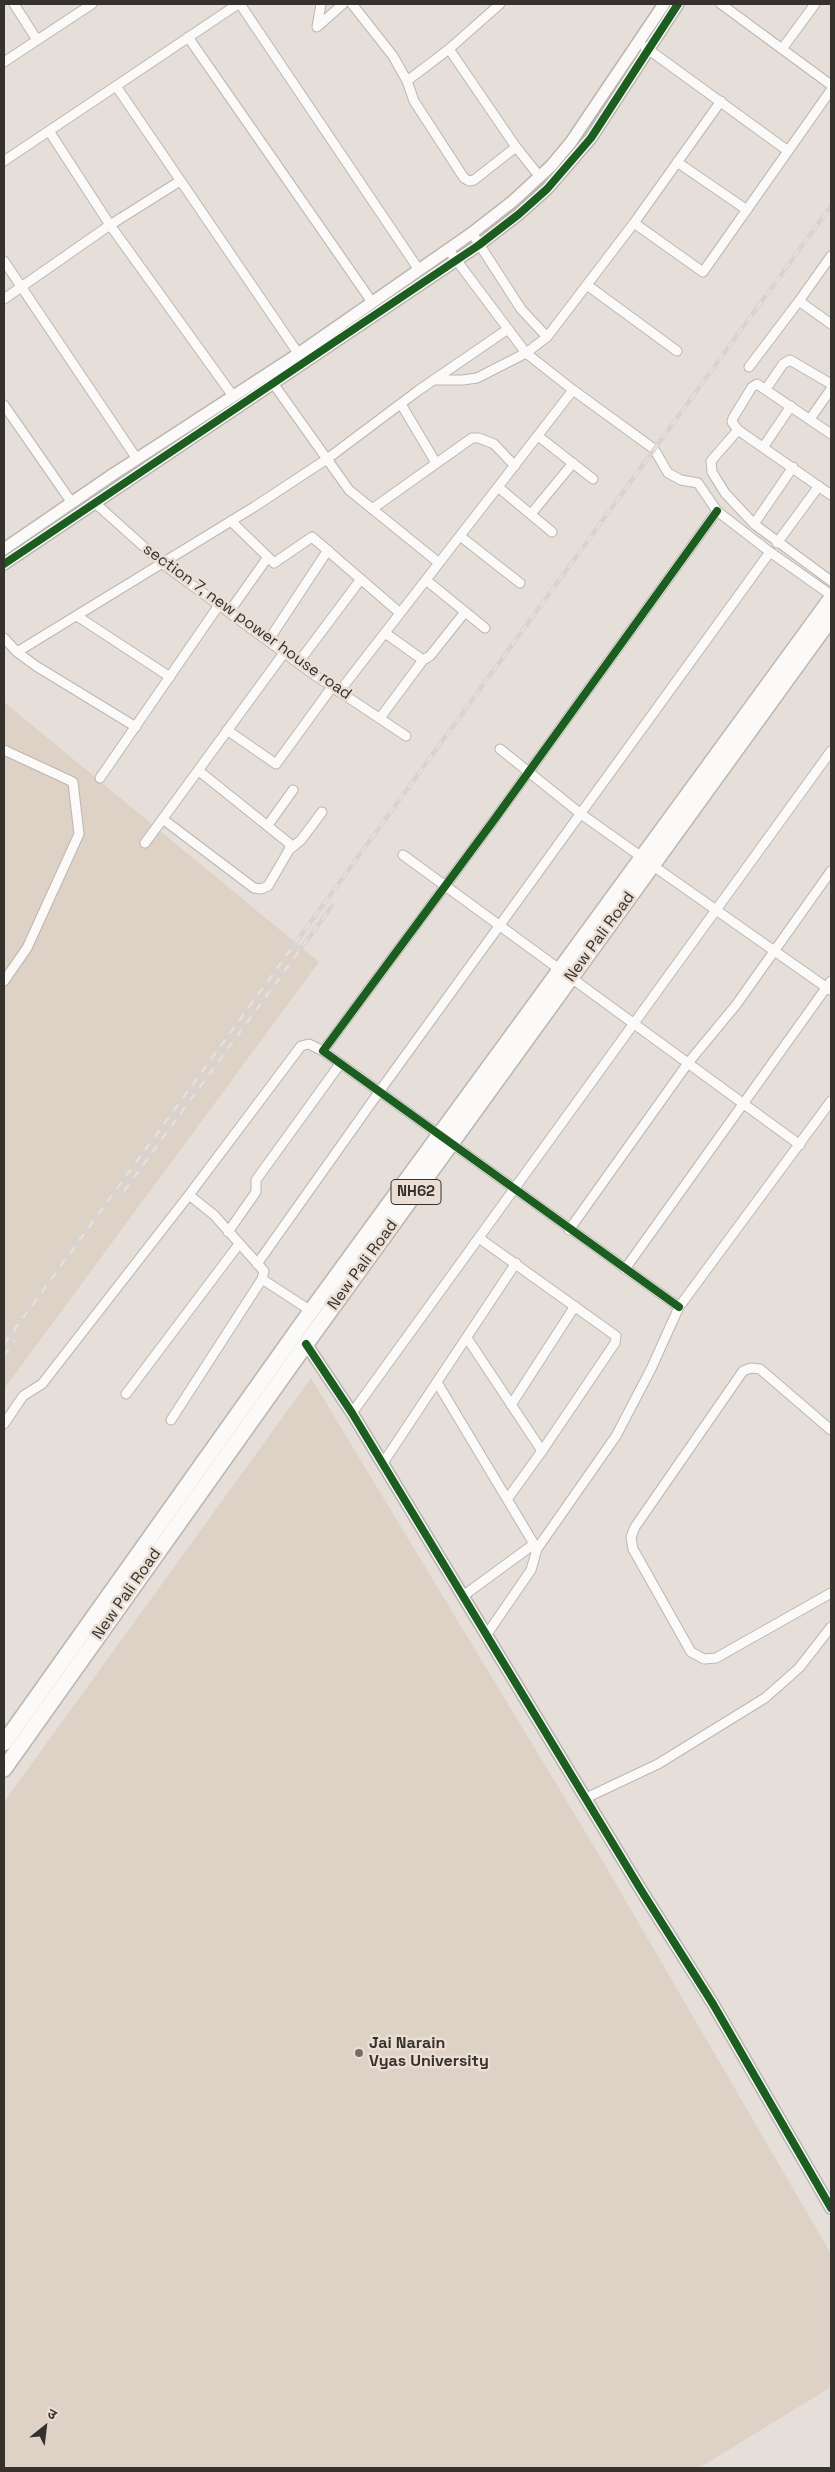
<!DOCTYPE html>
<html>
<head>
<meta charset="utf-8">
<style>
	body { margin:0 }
	#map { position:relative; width:835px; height:2472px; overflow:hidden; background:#e6dfd9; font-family:"Space Grotesk","Noto Sans Devanagari",sans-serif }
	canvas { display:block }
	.frame { position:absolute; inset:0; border:5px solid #35312c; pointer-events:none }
	.north { position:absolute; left:20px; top:2402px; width:50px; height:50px; -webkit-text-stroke:4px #ebded4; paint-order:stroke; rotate:29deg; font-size:14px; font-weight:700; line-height:20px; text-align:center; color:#35312c }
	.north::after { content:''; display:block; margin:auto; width:18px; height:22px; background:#35312c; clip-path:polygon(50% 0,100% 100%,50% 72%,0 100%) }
</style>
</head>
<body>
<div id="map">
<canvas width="835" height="2472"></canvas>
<div class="frame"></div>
<div class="north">उ</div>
</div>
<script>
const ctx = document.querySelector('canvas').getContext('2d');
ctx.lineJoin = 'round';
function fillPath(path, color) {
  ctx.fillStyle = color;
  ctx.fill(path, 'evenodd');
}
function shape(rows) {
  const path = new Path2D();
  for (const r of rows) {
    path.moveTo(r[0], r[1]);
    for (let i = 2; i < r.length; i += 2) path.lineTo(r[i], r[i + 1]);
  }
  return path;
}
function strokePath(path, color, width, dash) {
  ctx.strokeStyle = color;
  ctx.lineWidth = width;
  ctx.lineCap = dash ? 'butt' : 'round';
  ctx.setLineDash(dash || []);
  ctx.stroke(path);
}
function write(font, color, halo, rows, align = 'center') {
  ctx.font = font + ' "Space Grotesk",sans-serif';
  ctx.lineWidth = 5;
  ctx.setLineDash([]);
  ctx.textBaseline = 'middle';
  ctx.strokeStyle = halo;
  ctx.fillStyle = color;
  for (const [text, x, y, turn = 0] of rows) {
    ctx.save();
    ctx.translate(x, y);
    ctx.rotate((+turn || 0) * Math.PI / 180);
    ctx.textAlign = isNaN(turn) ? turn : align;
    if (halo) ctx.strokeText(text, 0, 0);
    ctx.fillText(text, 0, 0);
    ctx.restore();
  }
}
fillPath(shape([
	[4,702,319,962,4,1389],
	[311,1378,598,1853,831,2254,831,2387,699,2468,4,2468,4,1802]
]), '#ded1c6');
const street = shape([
	[14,4,37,40],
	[238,4,116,86,302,359],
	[240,4,419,270],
	[321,4,317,27,343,4],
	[352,4,393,56,407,81,414,101,464,178,469,181,474,180,516,147,540,177],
	[500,4,449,49,516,147],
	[721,4,831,85],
	[188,37,372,302],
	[645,47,788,151],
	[782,49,815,4],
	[4,62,92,4],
	[407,81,449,49],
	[4,161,116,86],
	[677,162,747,210],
	[180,181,110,225,233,396],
	[634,223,721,101],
	[472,233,521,309,547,337],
	[448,249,526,353,547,337,634,223,703,272,831,90],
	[831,256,799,301,831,324],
	[4,261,137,459],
	[587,285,677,351],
	[4,299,110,225,49,131],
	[749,367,799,301],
	[270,379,349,490,439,563],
	[434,380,463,380,477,378,526,353,573,390,654,449,668,473,681,480,698,483,717,511,770,552,831,595],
	[766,389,783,364,790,360,831,384],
	[401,404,436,463],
	[4,405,72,503],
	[810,419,831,389],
	[738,430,711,461,712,472,725,493,754,524,831,581],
	[831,434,757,384,752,387,733,418,732,422,738,430,831,495],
	[538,436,593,479],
	[764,446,791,406],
	[498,487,552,532],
	[94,502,163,564,316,676,406,736],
	[372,509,472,438,479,438,494,444,515,466],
	[531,514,573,463],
	[231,521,274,563,312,537,400,613],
	[754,524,793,467],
	[460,536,520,583],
	[777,543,819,486],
	[426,580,485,628],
	[229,612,268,557],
	[77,616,170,677],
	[385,633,423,660,430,656,465,612],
	[4,638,17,652,36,666,136,727],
	[268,641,328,550],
	[17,652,254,507,327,459,419,390,508,329],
	[298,663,361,579],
	[339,692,573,390],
	[380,718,423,660],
	[227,730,276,764,332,687],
	[500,749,581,814,643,858],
	[4,750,73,782,79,834,27,948,4,981],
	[100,778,219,605],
	[164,820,254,888,261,889,268,886,289,850,290,844,199,771],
	[268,825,293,790],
	[145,843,284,653],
	[289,850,301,840,322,812],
	[403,855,800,1145],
	[652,865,830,990],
	[189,1195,214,1215,264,1271,262,1279,311,1311],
	[569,1230,688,1063,736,1005,831,871],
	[228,1232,256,1192,256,1180,340,1064],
	[479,1238,616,1336,615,1343,542,1451,508,1498],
	[257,1264,379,1092,770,552],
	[625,1269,831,981],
	[679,1307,323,1051,494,820,717,511],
	[467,1338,542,1451],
	[438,1384,537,1549],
	[126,1394,239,1244],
	[511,1405,575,1306],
	[352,1413,831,751],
	[171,1420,262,1279],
	[4,1424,23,1396,42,1384,189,1195,301,1046,309,1044,323,1051],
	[831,1430,760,1369,751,1368,743,1371,635,1527,631,1537,633,1549,691,1652,704,1659,716,1658,831,1593],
	[383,1463,516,1263],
	[463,1596,534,1544],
	[487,1634,531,1570,537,1549,616,1436,651,1369,679,1307,831,1101],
	[586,1798,658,1764,765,1698,799,1668,831,1627]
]);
const secondary = shape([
	[4,549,112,475,298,354,472,233,513,201,551,166,571,142,664,4],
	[4,564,479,245,519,214,547,189,591,138,678,4],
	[306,1344,352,1413,641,1890,713,2004,831,2208]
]);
const highway = shape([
	[4,1743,311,1311,831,599],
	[4,1769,306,1344,831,618]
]);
strokePath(street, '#bbb6b1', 11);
strokePath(secondary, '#bbb6b1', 14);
strokePath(highway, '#bbb6b1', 18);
strokePath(street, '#fbfaf9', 9);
strokePath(secondary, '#fbfaf9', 11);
strokePath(highway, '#fbfaf9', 15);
const rail = shape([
	[124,1191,332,906],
	[4,1344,831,206],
	[4,1355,15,1340]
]);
strokePath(rail, '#d6d4d2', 4.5);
strokePath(rail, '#ebded4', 2.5, [8]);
strokePath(shape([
	[4,564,479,245,519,214,547,189,591,138,678,4],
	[679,1307,323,1051,494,820,717,511],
	[306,1344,352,1413,641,1890,713,2004,831,2208]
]), '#1b5e20', 8);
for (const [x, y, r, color] of [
	[359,2053,5,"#736e69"]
]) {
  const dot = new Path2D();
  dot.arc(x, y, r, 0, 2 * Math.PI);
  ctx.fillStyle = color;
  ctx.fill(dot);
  strokePath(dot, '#ebded4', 2);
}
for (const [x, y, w] of [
	[416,1192,50]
]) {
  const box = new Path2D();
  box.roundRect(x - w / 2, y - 12.5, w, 25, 4);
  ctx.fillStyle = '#ebded4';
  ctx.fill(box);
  strokePath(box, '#35312c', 1);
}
write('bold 15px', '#35312c', null, [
	["NH62",416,1192]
]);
write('16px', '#35312c', '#ebded4', [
	["section 7, new power house road",247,622,36],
	["New Pali Road",600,937,-54],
	["New Pali Road",363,1265,-54],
	["New Pali Road",127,1594,-55]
]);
write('bold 16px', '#35312c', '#ebded4', [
	["Jai Narain",369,2044],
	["Vyas University",369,2062]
], 'left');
</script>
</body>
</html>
